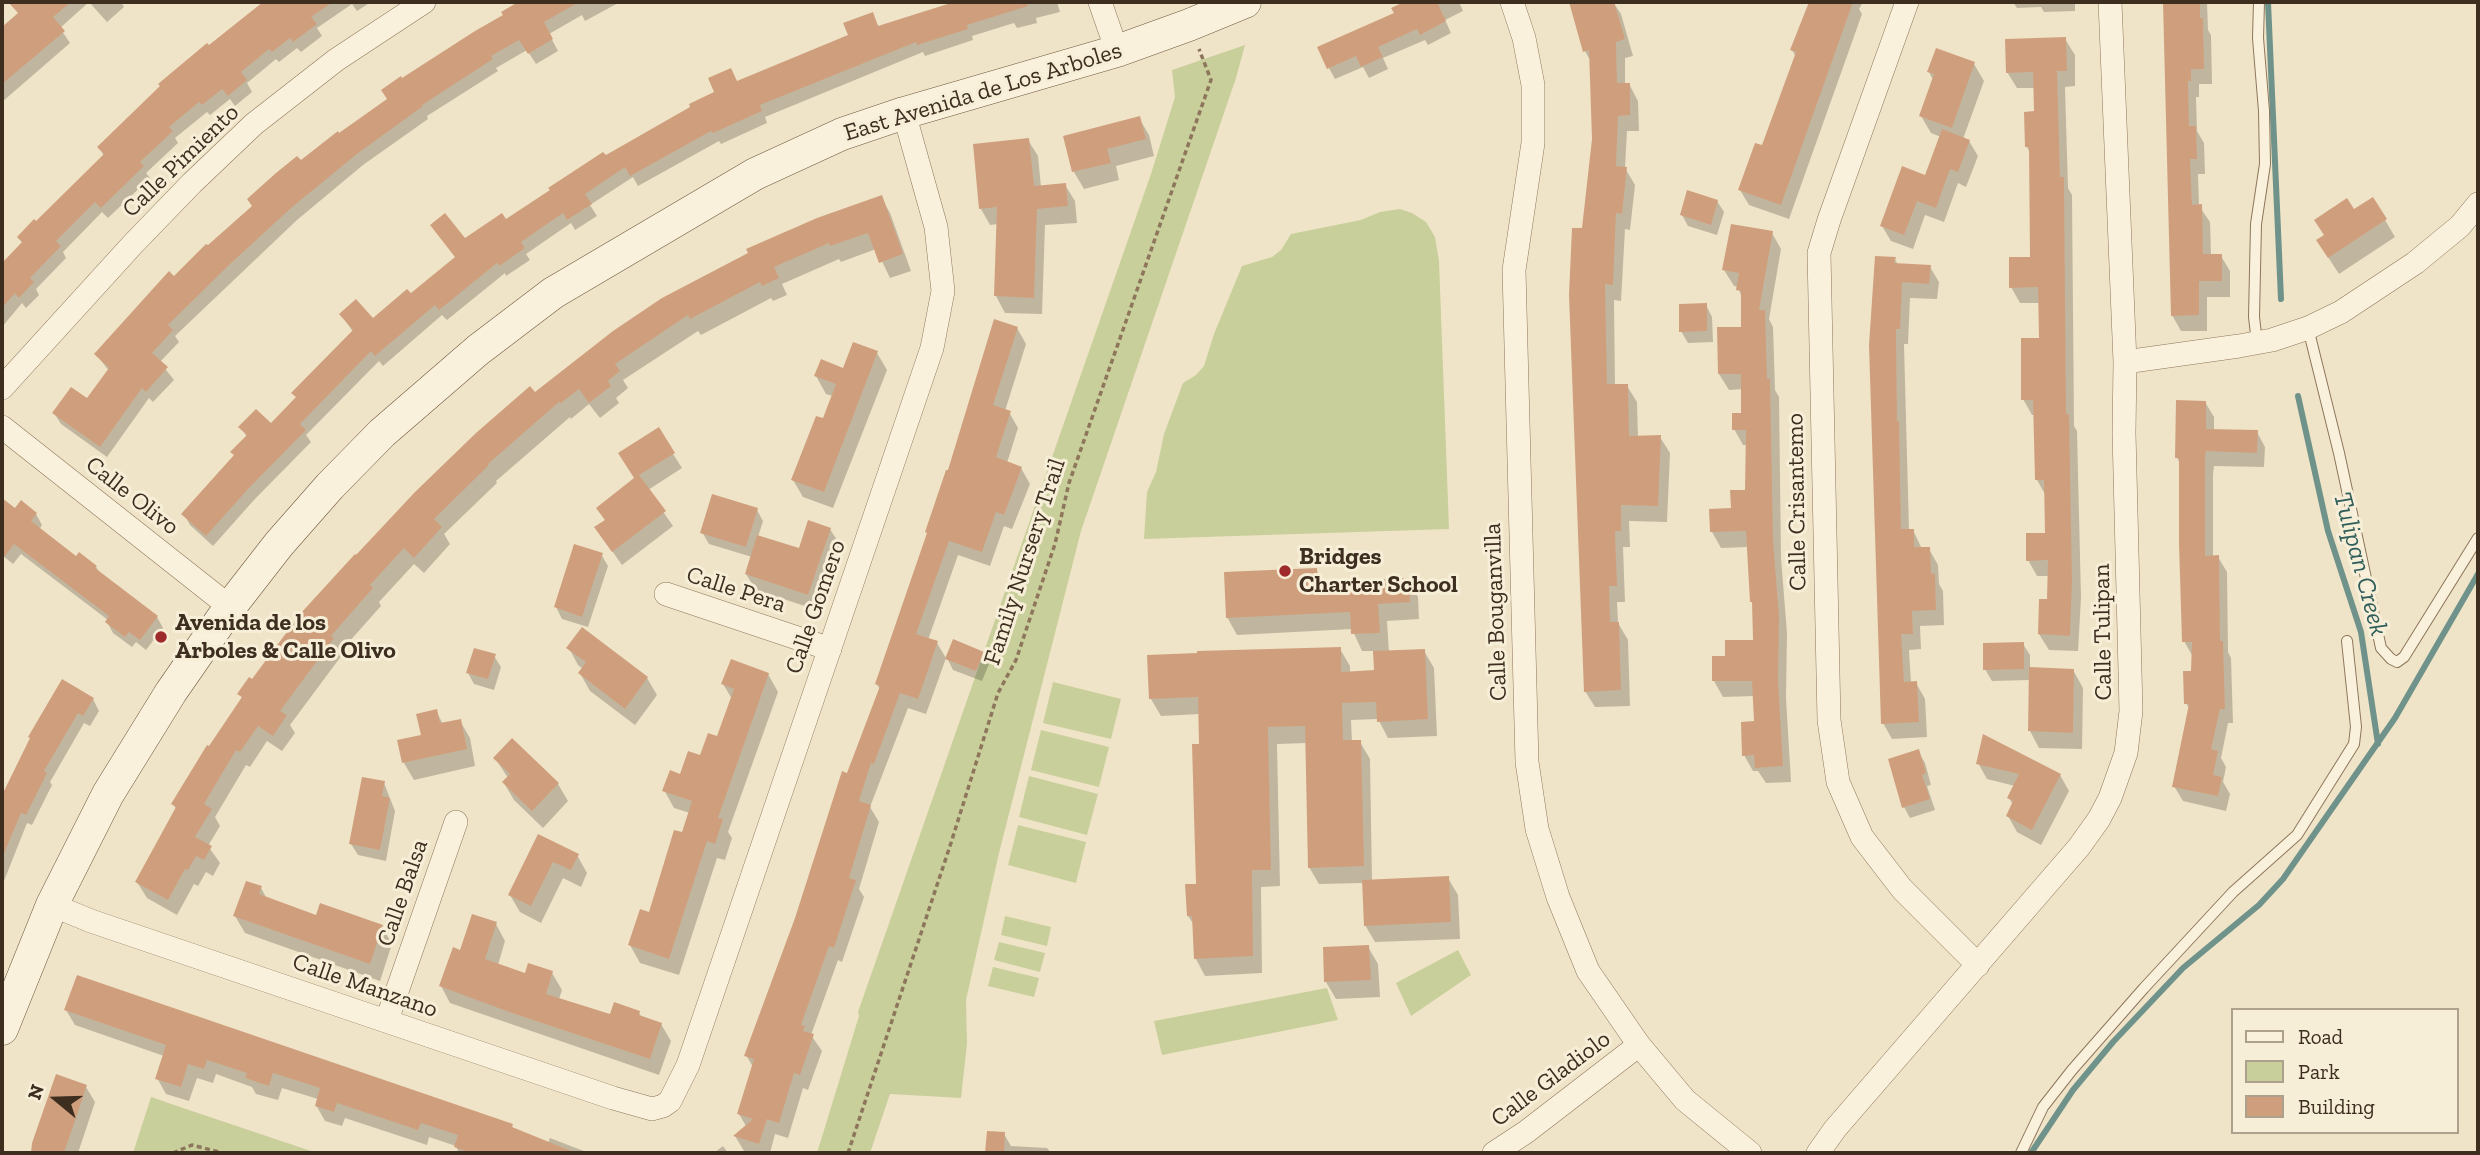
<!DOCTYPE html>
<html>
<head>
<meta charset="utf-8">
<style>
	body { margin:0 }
	#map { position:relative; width:2480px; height:1155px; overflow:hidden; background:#f0e4c8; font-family:"Zilla Slab",serif }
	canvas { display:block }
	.frame { position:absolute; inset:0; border:4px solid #3d2e20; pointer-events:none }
	.legend { position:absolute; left:2231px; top:1008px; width:228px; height:126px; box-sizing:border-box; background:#f7eed8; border:2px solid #ada18e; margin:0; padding:9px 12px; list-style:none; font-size:21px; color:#3d2e20 }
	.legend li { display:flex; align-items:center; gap:14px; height:35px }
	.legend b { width:35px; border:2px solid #ada18e }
	.north { position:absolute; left:21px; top:1064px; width:70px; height:70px; -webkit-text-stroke:5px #f7eed8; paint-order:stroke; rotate:289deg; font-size:19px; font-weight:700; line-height:28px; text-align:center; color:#3d2e20 }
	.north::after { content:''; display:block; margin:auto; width:24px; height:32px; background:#3d2e20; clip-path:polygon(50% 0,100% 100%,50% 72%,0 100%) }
</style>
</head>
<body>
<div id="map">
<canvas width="2480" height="1155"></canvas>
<div class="frame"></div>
<ul class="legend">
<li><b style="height:9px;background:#faf1dc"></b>Road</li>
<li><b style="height:19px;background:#c9cf9b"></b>Park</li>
<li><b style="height:19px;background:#cf9f7d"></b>Building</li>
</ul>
<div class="north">N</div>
</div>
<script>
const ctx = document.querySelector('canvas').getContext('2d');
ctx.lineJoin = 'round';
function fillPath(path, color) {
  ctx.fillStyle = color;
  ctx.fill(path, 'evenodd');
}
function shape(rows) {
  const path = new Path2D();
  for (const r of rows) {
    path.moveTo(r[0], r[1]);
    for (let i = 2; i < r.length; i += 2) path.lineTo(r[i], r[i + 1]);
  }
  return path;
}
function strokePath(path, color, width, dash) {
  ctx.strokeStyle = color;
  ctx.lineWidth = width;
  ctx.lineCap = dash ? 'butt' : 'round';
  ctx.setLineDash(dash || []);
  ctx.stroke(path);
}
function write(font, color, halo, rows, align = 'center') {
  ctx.font = font + ' "Zilla Slab",serif';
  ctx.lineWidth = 6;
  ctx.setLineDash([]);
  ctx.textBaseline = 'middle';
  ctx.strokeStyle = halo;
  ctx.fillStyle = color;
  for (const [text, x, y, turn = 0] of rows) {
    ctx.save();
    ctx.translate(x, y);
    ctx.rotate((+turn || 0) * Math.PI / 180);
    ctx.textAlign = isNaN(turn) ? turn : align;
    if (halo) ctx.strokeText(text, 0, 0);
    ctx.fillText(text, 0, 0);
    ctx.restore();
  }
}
fillPath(shape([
	[1245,45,1236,78,1081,531,999,853,966,1000,967,1044,961,1098,890,1094,870,1153,817,1153,859,1016,858,1012,1151,174,1175,97,1172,70],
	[1400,209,1412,213,1426,222,1435,237,1439,261,1449,529,1144,539,1147,492,1156,472,1164,434,1183,383,1196,375,1204,366,1214,334,1242,266,1272,257,1281,250,1291,234,1361,220,1380,212],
	[1053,682,1121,699,1111,739,1043,723],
	[1041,730,1109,747,1099,787,1031,770],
	[1029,776,1098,794,1087,835,1019,817],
	[1018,825,1086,842,1076,883,1008,865],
	[1005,916,1051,927,1047,946,1001,935],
	[999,942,1045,953,1040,972,994,960],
	[1458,950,1471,975,1411,1016,1396,983],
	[993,967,1039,978,1034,997,988,986],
	[1327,988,1338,1020,1162,1055,1154,1021],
	[151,1097,189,1110,317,1153,133,1153]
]), '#c9cf9b');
fillPath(shape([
	[23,2,121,2,124,7,107,22,89,2,60,28,70,43,2,102,2,29,19,14,15,8],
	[281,2,371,2,357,11,352,4,317,28,322,36,301,52,297,48,279,62,276,59,247,83,252,92,235,106,230,99,210,115,207,112,175,138,178,143,146,173,150,178,108,218,102,212,63,252,66,258,36,289,39,295,26,308,22,303,2,327,2,265,23,244,19,237,36,224,104,156,99,147,208,47],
	[522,2,620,2,585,21,582,15,549,34,558,51,536,64,527,50,496,68,498,71,427,116,428,119,363,165,297,220,175,336,179,342,160,362,174,380,153,402,149,398,107,457,61,424,54,413,88,401,109,371,96,354,174,279,301,163,389,100,402,80,505,16,503,13],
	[960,2,1057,2,1060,12,1036,18,1037,23,1017,28,1014,23,972,36,973,40,925,56,923,52,765,117,767,123,721,144,719,141,638,186,633,177,590,205,597,216,575,230,571,223,526,254,530,260,506,276,505,273,447,320,442,315,383,366,379,361,306,435,311,442,254,500,213,546,190,525,184,514,235,456,247,437,241,427,271,426,297,399,294,393,353,332,341,314,373,320,410,296,456,258,432,226,465,240,506,222,605,158,737,83,850,36,872,14,879,27],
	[1408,2,1459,2,1463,11,1445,20,1451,33,1428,45,1425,40,1383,58,1388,69,1369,78,1363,67,1335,79,1329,68,1396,14,1394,9],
	[1570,2,1613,2,1621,14,1633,56,1625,58,1625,84,1629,84,1638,101,1639,131,1627,131,1625,168,1635,185,1630,230,1625,229,1621,301,1614,300,1615,386,1627,386,1637,402,1638,437,1660,437,1670,453,1667,522,1629,521,1630,547,1623,547,1625,602,1617,602,1618,623,1628,640,1630,706,1595,707,1585,691,1584,230,1593,139,1591,62,1585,51],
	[1811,2,1863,2,1859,9,1862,14,1789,219,1749,205,1740,190,1763,147,1796,57,1792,50],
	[2013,2,2075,2,2075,11,2044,12,2041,7,2017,8],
	[2164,2,2207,2,2208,30,2211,35,2212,84,2199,84,2199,97,2196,97,2197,131,2204,143,2205,174,2198,174,2199,206,2210,222,2211,256,2221,256,2230,271,2230,297,2207,297,2207,331,2181,331,2172,315,2172,241],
	[2065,39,2075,55,2075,86,2065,87,2068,188,2072,195,2074,426,2077,431,2081,598,2078,651,2049,650,2039,634,2048,601,2049,576,2037,576,2028,560,2047,534,2046,496,2037,480,2035,415,2032,415,2023,399,2040,340,2040,303,2020,303,2011,287,2032,258,2030,153,2027,147,2036,113,2035,88,2017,88,2007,72],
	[1974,64,1984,81,1963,139,1969,141,1978,156,1966,187,1958,183,1944,222,1925,215,1913,249,1891,241,1882,226,1926,177,1941,137,1931,133,1921,116,1933,80,1929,72],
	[1139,118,1149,135,1154,156,1116,166,1119,180,1084,189,1074,172,1065,137],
	[1028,140,1038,156,1041,187,1065,185,1075,201,1077,223,1045,225,1042,314,1005,313,996,296,998,224,990,225,981,209],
	[881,197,890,213,911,271,890,278,876,249,841,262,839,259,782,284,787,295,773,301,771,298,701,335,698,331,623,380,628,388,616,398,619,403,600,418,589,404,571,419,570,417,496,481,497,483,444,534,450,544,424,573,414,564,379,602,381,606,340,652,342,655,290,725,295,733,282,751,267,741,250,767,246,765,215,817,220,826,208,846,220,863,213,876,206,872,198,886,194,884,177,915,147,898,137,882,177,810,173,804,243,699,239,694,535,394],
	[1717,201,1724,212,1717,235,1688,226,1682,215],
	[2354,212,2385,220,2395,237,2339,274,2328,257],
	[1772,233,1781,249,1769,319,1773,327,1775,390,1779,397,1781,558,1787,633,1786,698,1791,782,1766,783,1758,771,1753,771,1744,755,1756,723,1755,696,1723,697,1714,681,1727,657,1755,641,1754,606,1752,602,1748,547,1721,548,1712,532,1746,492,1748,445,1743,445,1734,429,1743,415,1743,389,1729,390,1719,374,1743,328,1742,298,1738,287,1734,286,1724,270],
	[1895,259,1898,265,1930,267,1939,282,1937,299,1910,298,1908,344,1904,344,1909,530,1913,530,1922,549,1929,549,1938,565,1939,584,1943,591,1944,625,1920,626,1921,649,1909,650,1911,683,1916,683,1925,699,1927,737,1892,739,1883,723,1871,345],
	[1706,305,1712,317,1713,342,1688,343,1681,331],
	[1017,328,1026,344,1005,411,1009,412,1018,428,1007,463,1021,468,1030,484,1012,529,1004,526,990,566,958,555,928,640,937,643,946,658,926,714,908,708,870,807,879,822,859,889,864,897,842,962,838,960,811,1035,822,1051,808,1090,803,1088,788,1138,775,1134,770,1153,744,1151,735,1136,746,1126,739,1114,753,1067,746,1055,880,690,877,684],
	[877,353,887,370,833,508,803,497,793,480,824,421,833,396,826,394,816,376,844,370],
	[2205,402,2214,417,2214,431,2257,432,2265,447,2264,467,2214,466,2213,475,2213,557,2218,557,2227,572,2228,652,2231,658,2233,723,2228,723,2221,758,2226,767,2223,782,2230,794,2226,811,2183,801,2174,786,2190,710,2186,703,2192,673,2193,657,2184,641,2181,465,2177,458],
	[620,453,673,454,682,468,648,490,673,526,622,565,596,528,605,520,598,508,636,479],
	[2,500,15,510,36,514,42,525,39,530,76,558,96,567,100,573,157,617,163,628,146,650,136,642,132,647,113,633,107,622,108,620,21,554,13,564,2,555],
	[757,510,763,521,758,537,800,551,830,529,840,545,817,610,756,590,746,574,752,557,709,544,702,532],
	[601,554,608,566,588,627,562,619,556,607],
	[1316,570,1324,584,1408,580,1418,597,1419,619,1387,621,1389,653,1424,651,1434,668,1437,736,1388,738,1378,719,1351,720,1352,742,1360,742,1370,759,1372,881,1448,878,1458,895,1460,939,1375,942,1365,925,1363,883,1319,884,1309,867,1307,743,1277,744,1280,886,1261,887,1262,973,1205,976,1196,959,1194,925,1188,916,1197,886,1200,714,1161,716,1151,699,1340,649,1350,666,1350,673,1376,671,1375,651,1362,651,1352,629,1237,635,1227,617],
	[2023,644,2030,655,2030,669,2073,670,2083,688,2082,749,2039,748,2030,731,2030,680,1992,681,1985,669],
	[569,648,647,678,657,695,635,725,590,691,580,673,583,669,578,665],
	[982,653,989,664,982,681,953,670,947,658],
	[494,656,501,667,494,690,474,684,468,673],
	[768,674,778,692,728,832,732,838,725,860,717,858,679,975,640,963,630,945,650,914,690,813,674,808,664,790,718,738,732,699,723,684],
	[93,699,99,711,90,726,84,723,50,782,52,785,32,825,27,823,2,886,2,798,31,740],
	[436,711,443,724,460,721,470,738,475,766,414,780,404,763,423,736],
	[1918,751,1925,763,1931,785,1927,786,1935,810,1910,818,1904,807],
	[495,758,558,784,568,801,543,828,514,800,504,783,508,778],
	[1978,763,2060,775,2069,791,2041,845,2017,832,2008,816,2013,805,2009,798,2015,786,1987,779],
	[384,783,395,811,386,861,358,855,351,844],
	[539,836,577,855,587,873,581,887,563,878,541,923,520,912,510,895],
	[261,888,267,899,317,917,382,927,392,944,380,981,245,933,235,916],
	[496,924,505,941,498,965,527,975,552,973,562,990,559,999,612,1016,639,1013,642,1018,661,1024,671,1041,659,1075,450,1003,441,986,461,952],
	[1368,947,1378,964,1380,997,1336,999,1326,982],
	[66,1010,512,1126,514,1130,548,1143,550,1138,589,1153,459,1153,456,1146,429,1137,427,1145,345,1118,342,1126,325,1121,316,1105,318,1099,282,1088,278,1100,256,1094,252,1087,216,1074,213,1083,197,1078,189,1101,166,1094,157,1078,164,1056,75,1025],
	[86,1087,95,1102,78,1153,33,1153,35,1144],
	[988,1133,1004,1134,1011,1146,1047,1148,1051,1153,987,1153],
	[723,1146,728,1153,714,1153]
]), '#0003');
strokePath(shape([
	[2268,2,2281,299],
	[2298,396,2328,531,2361,632,2378,744],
	[2031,1153,2073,1090,2113,1042,2183,968,2259,905,2283,879,2395,718,2478,574]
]), '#6f938a', 6);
fillPath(shape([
	[8,2,71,2,53,17,65,31,2,84,2,27,18,13],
	[263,2,333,2,311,17,317,24,293,42,290,38,272,52,269,49,241,72,247,80,228,96,222,89,202,105,199,102,169,127,173,131,140,162,144,166,101,208,95,202,56,241,61,246,30,278,34,282,19,298,15,293,2,308,2,263,22,242,17,237,34,219,36,221,104,154,97,147,160,86,158,84,207,43,209,45],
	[518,2,579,2,544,22,553,39,528,54,519,40,491,56,493,59,422,105,423,106,357,154,291,208,229,265,168,325,173,330,152,353,168,367,146,392,142,388,100,447,52,413,71,387,87,398,109,368,94,354,169,271,174,276,206,244,208,245,252,206,247,199,276,173,297,156,301,160,338,131,339,133,387,99,381,90,401,76,402,78,475,31,503,15,501,12],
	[954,2,1027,2,1028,6,967,25,968,29,917,45,916,42,760,105,762,111,713,133,711,131,630,176,625,167,585,194,592,204,567,220,563,213,521,242,525,248,499,266,497,263,439,310,435,305,375,356,371,351,300,424,306,430,248,489,206,536,181,514,234,455,230,452,247,435,238,427,256,409,271,423,296,397,291,393,353,330,339,314,356,299,373,318,407,289,411,293,455,257,430,225,445,213,465,238,502,213,506,219,550,190,548,188,603,152,606,155,690,107,689,104,714,92,708,78,731,68,737,81,848,35,843,23,873,12,878,26],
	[1404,2,1437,2,1446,21,1420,35,1417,29,1378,47,1383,57,1361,67,1356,56,1327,69,1317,47,1394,13,1391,8],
	[1569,2,1614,2,1625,39,1616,42,1617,83,1630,83,1630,115,1618,116,1616,166,1627,167,1622,214,1616,213,1613,285,1605,284,1607,384,1628,384,1629,436,1661,435,1658,506,1621,505,1621,531,1615,531,1617,586,1609,586,1610,622,1619,622,1621,690,1584,692,1569,295,1572,228,1582,228,1592,139,1589,50,1583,52],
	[1809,2,1853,2,1781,205,1738,190,1755,143,1762,145,1796,52,1790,50],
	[2163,2,2200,2,2200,18,2203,18,2204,69,2191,69,2191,81,2188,81,2189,126,2196,126,2197,159,2190,159,2192,205,2202,204,2203,254,2222,254,2222,281,2199,281,2199,315,2171,316],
	[2066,37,2067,71,2057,71,2060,177,2064,177,2066,414,2069,414,2072,581,2070,636,2038,634,2039,599,2047,599,2048,560,2026,561,2026,533,2045,533,2044,480,2035,480,2033,400,2021,400,2021,338,2039,338,2038,287,2009,288,2009,257,2030,257,2029,147,2025,147,2024,112,2034,111,2033,72,2006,73,2005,39],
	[1936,48,1975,62,1952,128,1919,116,1934,74,1927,72],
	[1140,116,1146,139,1107,149,1111,163,1072,172,1063,136],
	[1942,129,1970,140,1958,172,1950,169,1936,208,1917,201,1904,235,1880,226,1902,166,1925,175],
	[1029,138,1034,186,1066,183,1068,206,1037,209,1034,298,994,296,997,207,979,209,973,144],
	[1687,190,1718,200,1711,225,1680,215],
	[882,195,903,254,879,263,868,233,830,246,829,243,774,267,779,278,762,286,760,282,690,319,688,315,615,364,620,371,608,381,611,386,589,403,579,389,561,403,559,402,488,464,489,465,434,519,442,527,414,558,404,548,370,585,373,588,331,636,334,638,280,711,287,715,273,736,258,726,240,752,236,750,204,804,212,809,195,837,212,846,204,860,196,856,188,870,185,869,168,900,135,882,176,807,171,804,207,745,209,746,242,697,237,694,249,677,252,679,301,613,355,554,356,555,415,492,476,433,530,386,535,392,613,331,662,298,748,253,746,249,817,218],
	[2373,197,2387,219,2328,258,2316,240,2324,235,2314,220,2347,198,2354,209],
	[1731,224,1773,231,1759,310,1765,310,1767,379,1770,379,1773,540,1779,616,1778,680,1783,766,1755,768,1754,755,1742,756,1741,722,1754,721,1752,681,1712,681,1712,656,1725,656,1725,640,1753,640,1752,602,1750,602,1746,531,1710,532,1709,509,1731,508,1730,490,1745,490,1746,430,1732,430,1732,413,1741,413,1741,374,1718,374,1717,327,1741,327,1741,291,1736,290,1739,273,1722,270],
	[1875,256,1896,257,1894,263,1931,265,1929,284,1902,282,1900,329,1896,329,1897,421,1899,421,1901,529,1914,529,1914,547,1930,547,1931,574,1935,573,1936,610,1912,611,1913,634,1901,634,1904,682,1917,681,1919,722,1881,724,1869,345],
	[1707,303,1707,331,1679,332,1679,304],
	[994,319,1018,327,993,405,1011,411,996,457,1022,467,1004,515,996,512,982,552,949,541,916,634,938,641,918,699,900,693,874,764,871,763,859,801,871,805,849,878,856,880,834,948,829,946,801,1025,805,1026,803,1031,814,1034,800,1075,794,1073,779,1123,767,1119,759,1144,733,1136,753,1119,737,1114,754,1059,744,1056,795,918,842,771,847,773,880,686,875,684,927,533,925,532,946,470,948,470],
	[853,342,878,351,824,492,791,480,816,416,823,418,836,384,814,376,821,359,843,368],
	[2176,400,2206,401,2206,429,2258,430,2257,453,2206,451,2205,458,2205,556,2219,555,2220,641,2223,641,2225,709,2220,709,2211,749,2218,751,2213,775,2222,777,2218,796,2172,787,2189,704,2184,704,2183,671,2191,671,2192,642,2182,642,2179,543,2179,458,2175,458],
	[659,427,675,453,639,475,666,511,612,552,594,527,605,520,596,508,634,478,618,453],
	[712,494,758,508,746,547,700,533],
	[2,498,15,508,21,500,37,513,31,521,76,556,79,552,97,566,95,568,158,616,140,640,129,632,125,637,105,622,109,616,14,544,2,560],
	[808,520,831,528,808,595,745,574,757,535,799,548],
	[574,544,603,553,582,617,554,607],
	[1317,568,1318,582,1409,578,1410,602,1378,604,1380,633,1351,634,1350,612,1226,618,1224,572],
	[582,627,648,677,625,709,578,673,586,662,566,648],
	[953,639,984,652,976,671,945,659],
	[2024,642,2024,669,1983,670,1983,643],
	[1341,647,1341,672,1374,670,1373,651,1425,649,1428,719,1377,722,1376,702,1342,703,1343,740,1361,740,1364,866,1308,868,1305,726,1268,727,1271,870,1252,870,1253,956,1194,959,1192,916,1187,916,1185,884,1196,884,1192,744,1199,744,1198,697,1149,699,1147,655,1197,653,1197,651],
	[474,648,496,654,488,679,466,673],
	[731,659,769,673,718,818,723,819,715,844,707,841,669,959,628,945,640,909,649,912,674,830,682,832,692,801,662,791,670,770,680,774,688,751,700,755,708,733,717,736,734,689,721,684],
	[2029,667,2074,669,2073,733,2028,731],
	[62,679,94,698,83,716,78,713,44,771,47,773,26,815,21,813,2,858,2,795,30,738,28,737],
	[437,709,440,723,461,719,467,749,402,763,397,740,421,735,416,714],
	[1983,734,2061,774,2032,830,2006,816,2013,801,2007,798,2019,774,1976,764],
	[512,738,559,783,532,811,502,782,510,774,493,758],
	[1919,749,1926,773,1922,775,1930,799,1902,808,1888,759],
	[362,777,385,781,382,796,390,798,380,850,349,844],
	[538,834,579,854,571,870,553,862,531,906,508,895],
	[1449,876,1451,922,1364,926,1362,880],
	[246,881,262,886,259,894,316,915,320,903,383,925,370,964,233,916],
	[472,914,497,922,485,959,525,973,528,963,553,971,546,994,610,1014,614,1002,640,1011,639,1015,662,1023,650,1059,512,1013,439,986,453,947,460,950],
	[1369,945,1371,980,1324,982,1323,947],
	[77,975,513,1124,512,1127,576,1153,472,1153,454,1147,458,1135,421,1123,418,1130,337,1103,334,1112,315,1106,320,1088,273,1073,269,1086,245,1078,247,1073,207,1060,204,1069,188,1064,181,1087,155,1079,166,1045,64,1010],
	[56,1074,87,1085,64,1153,31,1153,32,1143],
	[987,1131,1005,1132,1004,1153,985,1153]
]), '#cf9f7d');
const service = shape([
	[2308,328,2339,453,2381,648,2391,659,2397,662,2404,657,2478,538],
	[2257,343,2254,317,2256,224,2265,164,2264,111,2258,38,2259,2],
	[2021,1153,2043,1107,2072,1070,2144,988,2233,892,2297,835,2354,744,2356,727,2347,641]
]);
const minor = shape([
	[1100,2,1117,51],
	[1512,2,1524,38,1533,85,1533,143,1514,270,1527,762,1537,829,1558,897,1588,971,1639,1045,1685,1100,1750,1153],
	[1907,2,1829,220,1819,253,1829,720,1838,782,1862,837,1902,889,1978,965],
	[2125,362,2239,346,2272,340,2308,328,2341,312,2415,263,2460,226,2478,204],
	[2,388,133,244,192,183,254,124,336,60,424,2],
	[2,427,230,607],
	[666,594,830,649],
	[52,905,91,921,613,1098,652,1109,663,1106,670,1101,688,1065,932,348,943,291,936,227,904,113],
	[387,1020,456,822],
	[1494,1153,1526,1132,1639,1045],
	[1818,1153,1835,1129,2079,847,2099,819,2110,798,2126,753,2131,711,2124,433,2125,362,2110,2]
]);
const secondary = shape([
	[2,1029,52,905,108,794,171,692,230,607,279,544,330,486,382,433,478,350,553,293,755,174,842,134,904,113,1117,51,1189,25,1245,2]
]);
strokePath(service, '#8d765c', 12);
strokePath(minor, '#8d765c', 24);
strokePath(secondary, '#6f573f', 33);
strokePath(shape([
	[173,1153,192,1145,223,1153],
	[848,1153,950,846,998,693,1016,660,1055,544,1069,483,1211,80,1199,49]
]), '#8d765c', 3.5, [5, 3.5]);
strokePath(service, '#faf1dc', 10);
strokePath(minor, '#faf1dc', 23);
strokePath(secondary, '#faf1dc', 32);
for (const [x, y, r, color] of [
	[1285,571,7,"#9e2a2b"],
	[161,637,7,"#9e2a2b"]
]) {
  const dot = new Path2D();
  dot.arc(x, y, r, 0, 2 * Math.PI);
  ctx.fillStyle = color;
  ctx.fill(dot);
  strokePath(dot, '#f7eed8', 2.5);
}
write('24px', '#3d2e20', '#f7eed8', [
	["East Avenida de Los Arboles",983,92,-17],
	["Calle Pimiento",181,161,-44],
	["Calle Olivo",132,496,38],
	["Calle Crisantemo",1797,502,-91],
	["Family Nursery Trail",1025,562,-72],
	["Calle Pera",736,590,18],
	["Calle Gomero",816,607,-71],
	["Calle Bouganvilla",1496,612,-92],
	["Calle Tulipan",2103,632,-91],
	["Calle Balsa",403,893,-71],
	["Calle Manzano",365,986,19],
	["Calle Gladiolo",1551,1079,-37]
]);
write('bold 24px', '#3d2e20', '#f7eed8', [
	["Bridges",1299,557],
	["Charter School",1299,585],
	["Avenida de los",175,623],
	["Arboles & Calle Olivo",175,651]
], 'left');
write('italic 26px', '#2f5d5a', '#f7eed8', [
	["Tulipan Creek",2360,564,75]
]);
</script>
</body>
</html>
